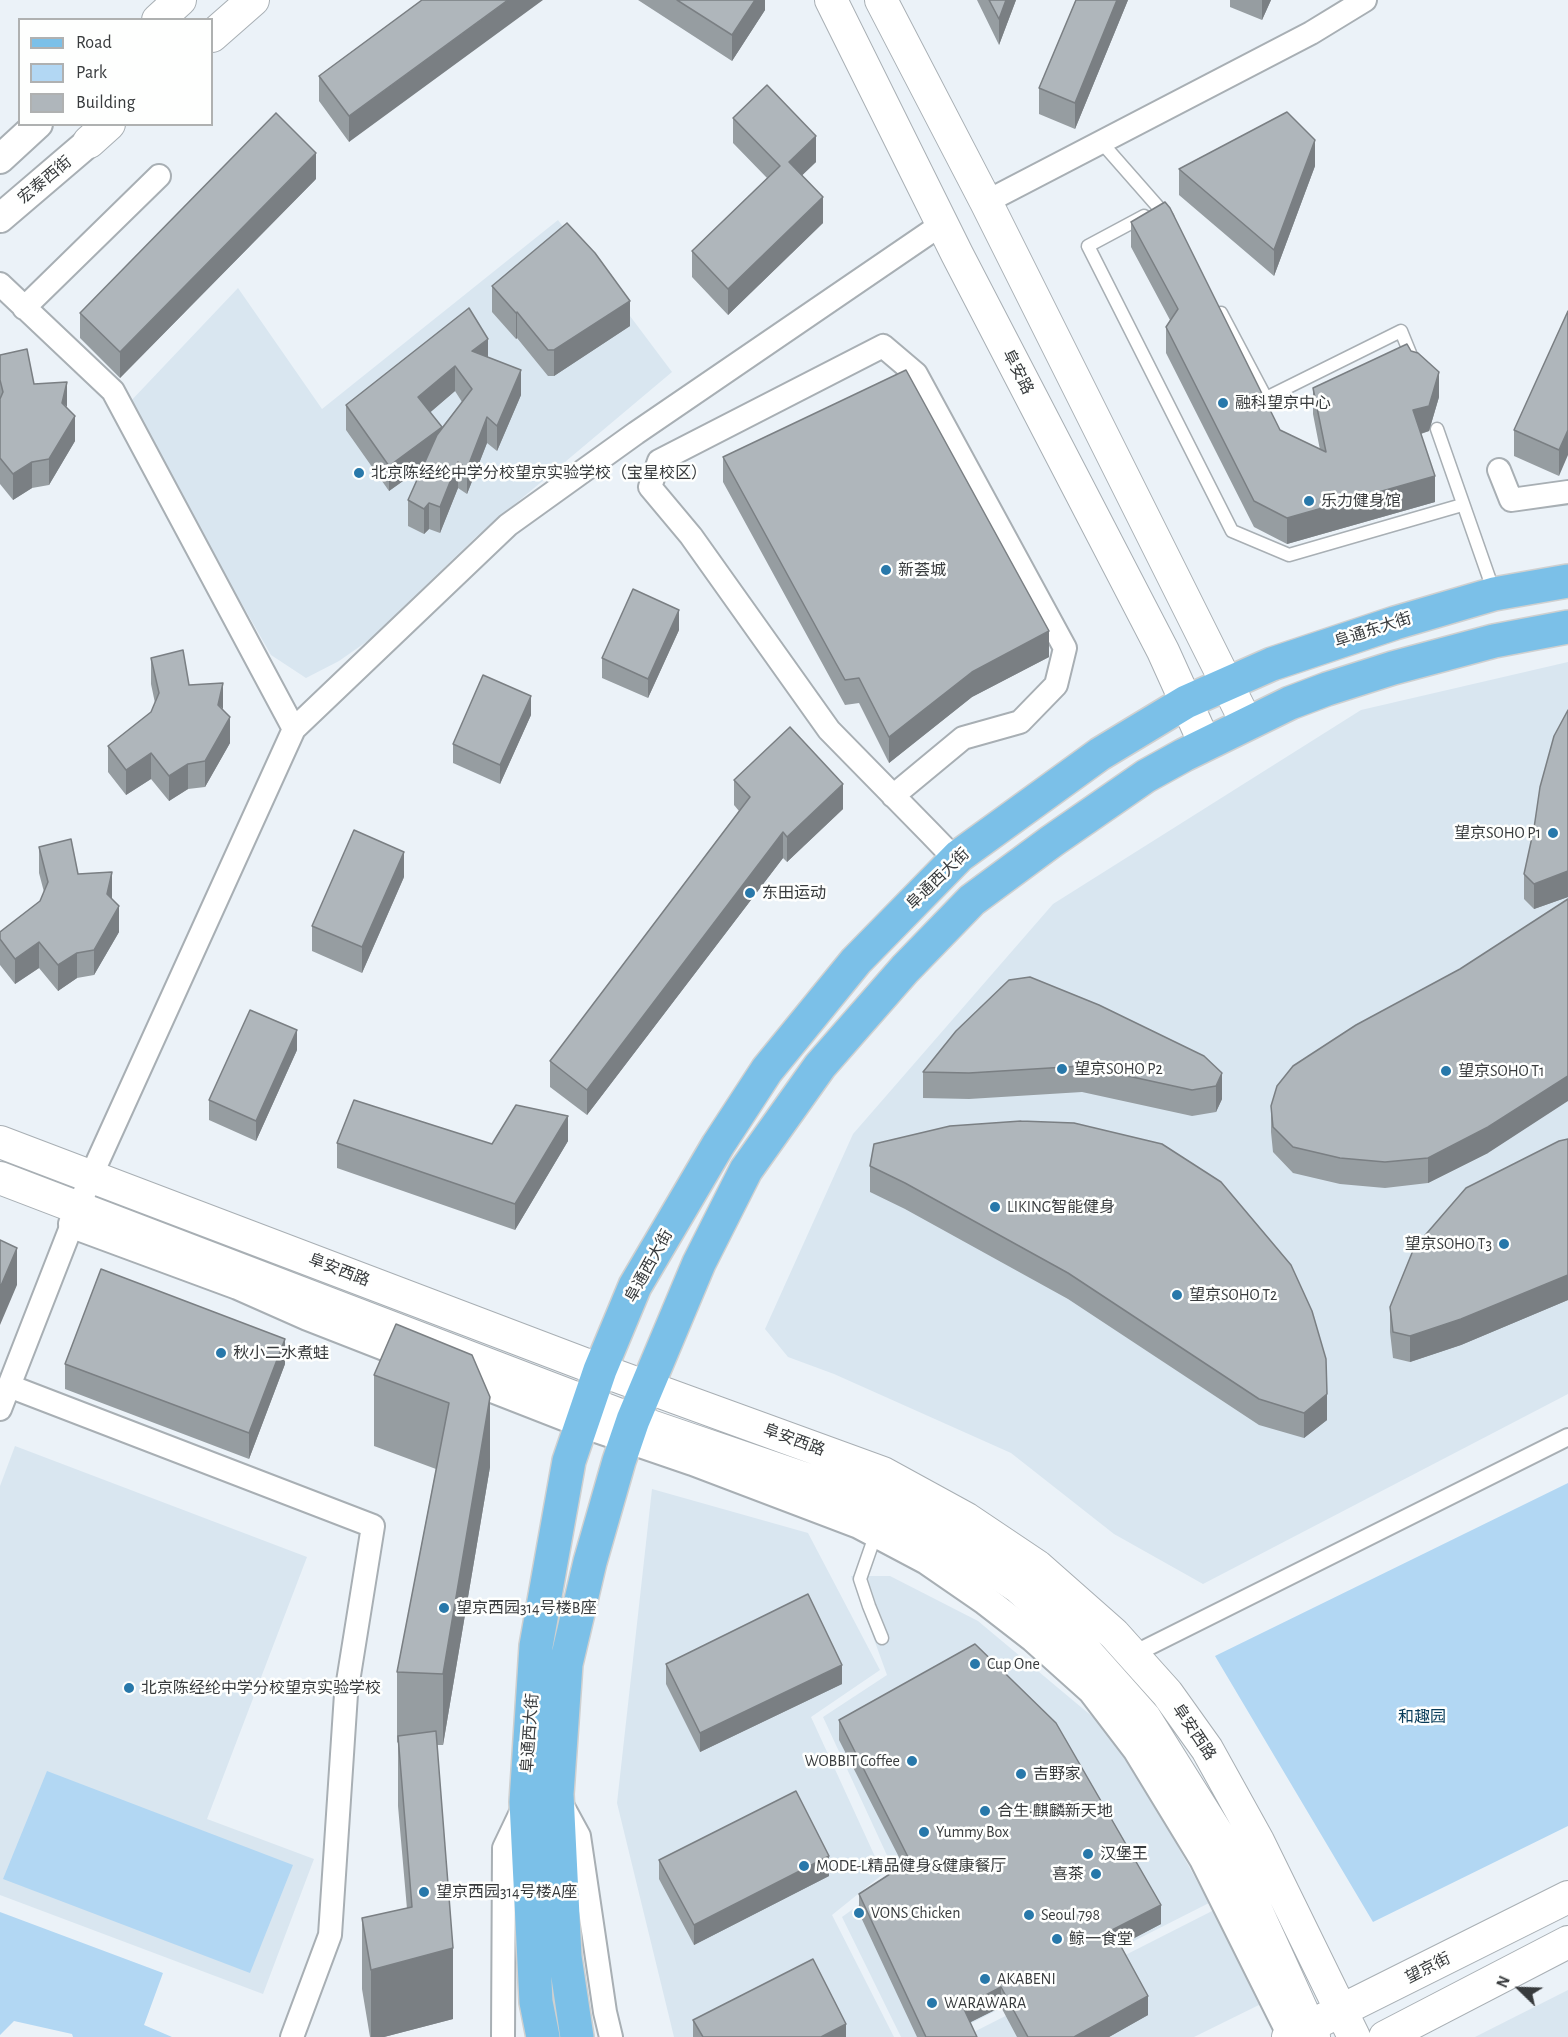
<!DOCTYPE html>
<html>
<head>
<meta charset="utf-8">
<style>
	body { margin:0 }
	#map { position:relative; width:1568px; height:2037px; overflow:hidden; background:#ebf2f8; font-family:"Alegreya Sans",sans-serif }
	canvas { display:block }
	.legend { position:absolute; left:18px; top:18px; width:195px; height:108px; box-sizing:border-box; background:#fefffe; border:2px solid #afb1b1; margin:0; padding:8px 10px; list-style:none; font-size:18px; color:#383b3d }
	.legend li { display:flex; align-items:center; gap:12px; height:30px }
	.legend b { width:30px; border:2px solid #afb1b1 }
	.north { position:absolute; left:1490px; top:1959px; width:60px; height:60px; -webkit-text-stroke:4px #fefffe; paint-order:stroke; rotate:293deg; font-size:16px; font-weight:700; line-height:24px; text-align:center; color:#383b3d }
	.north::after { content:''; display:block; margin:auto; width:21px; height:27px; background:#383b3d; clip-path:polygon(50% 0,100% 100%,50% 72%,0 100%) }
</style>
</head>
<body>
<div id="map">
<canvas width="1568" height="2037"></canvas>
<ul class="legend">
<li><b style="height:8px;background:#7bc0e8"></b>Road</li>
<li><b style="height:16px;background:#b2d7f3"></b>Park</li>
<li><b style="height:16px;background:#afb6bb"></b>Building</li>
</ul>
<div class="north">N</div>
</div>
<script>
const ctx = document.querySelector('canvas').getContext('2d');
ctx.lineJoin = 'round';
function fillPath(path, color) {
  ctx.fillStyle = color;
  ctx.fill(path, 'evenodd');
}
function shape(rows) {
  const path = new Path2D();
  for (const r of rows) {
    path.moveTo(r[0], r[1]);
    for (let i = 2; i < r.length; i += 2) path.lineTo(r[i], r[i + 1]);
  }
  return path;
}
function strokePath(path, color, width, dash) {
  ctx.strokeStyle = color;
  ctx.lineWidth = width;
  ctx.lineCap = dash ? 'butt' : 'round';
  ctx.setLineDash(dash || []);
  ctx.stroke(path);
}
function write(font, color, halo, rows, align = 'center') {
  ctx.font = font + ' "Alegreya Sans","Noto Sans SC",sans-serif';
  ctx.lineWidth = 5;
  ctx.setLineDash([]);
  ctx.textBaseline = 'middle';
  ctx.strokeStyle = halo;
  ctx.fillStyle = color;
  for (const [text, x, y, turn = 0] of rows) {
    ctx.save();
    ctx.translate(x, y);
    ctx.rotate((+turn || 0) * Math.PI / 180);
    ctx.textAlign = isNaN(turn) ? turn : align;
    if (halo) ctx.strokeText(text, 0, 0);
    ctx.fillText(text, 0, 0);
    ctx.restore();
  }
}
fillPath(shape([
	[558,220,672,372,477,536,369,640,339,661,306,678,271,655,128,404,238,288,322,409],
	[1568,662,1568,1394,1203,1584,1114,1534,1011,1453,834,1374,788,1357,765,1329,853,1134,1053,904,1361,710],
	[15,1446,307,1557,207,1819,314,1859,263,1994,0,1895,0,1486],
	[652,1489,808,1533,880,1670,811,1717,883,1874,832,1915,894,2037,674,2037,617,1803],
	[851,1576,890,1576,978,1621,1118,1738,1209,1903,944,2037,901,2037,842,1917,897,1877,823,1717,887,1675],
	[1216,1909,1265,2002,1194,2037,964,2037],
	[1568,1990,1568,2037,1475,2037]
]), '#d9e6f0');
fillPath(shape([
	[1568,1483,1568,1826,1373,1922,1215,1656],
	[47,1771,293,1865,250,1973,3,1879],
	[0,1912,163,1973,144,2025,172,2037,73,2037,72,2034,14,2021,0,2035]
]), '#b2d7f3');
const service = shape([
	[1102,143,1167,217],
	[1144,216,1088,246,1232,531,1289,555,1462,505],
	[1221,313,1266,398,1401,331,1412,358],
	[1437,429,1494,592],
	[876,1533,860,1579,869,1606,882,1638]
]);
const pedestrian = shape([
	[1134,1654,1568,1437]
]);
const minor = shape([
	[986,202,1311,33,1365,0],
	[0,284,113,391,294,729,91,1176,0,1409],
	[24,308,159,176],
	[1499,470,1511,500,1568,492],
	[294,729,508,525,636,433,942,224],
	[893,796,963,738,1020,722,1056,685,1065,648,916,374,883,346,659,461,650,487,691,536,829,730,930,833,956,860],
	[9,1386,373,1526,346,1694,330,1935,292,2037],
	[561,1803,579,1836,605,2012,611,2037],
	[503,2037,504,1848,524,1806]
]);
const tertiary = shape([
	[0,159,38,124],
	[0,218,89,142],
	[73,1224,238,1285,308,1316,582,1423,693,1461,859,1524,927,1560,985,1600,1034,1638,1092,1690,1137,1749,1204,1859,1292,2035]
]);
const secondary = shape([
	[831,0,957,254,1163,651,1205,744],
	[881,0,986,202,1247,724],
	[158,20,180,0],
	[212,36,253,0],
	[89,142,109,124],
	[0,1142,600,1370,883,1473,967,1519,1037,1566,1114,1634,1167,1693,1207,1749,1258,1841,1354,2037],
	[0,1178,633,1420,867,1500,949,1541,1018,1587,1073,1637,1145,1718,1232,1857,1314,2037],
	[1288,2037,1568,1897],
	[1385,2037,1568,1942]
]);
const primary = shape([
	[543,2037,536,2002,526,1802,536,1646,569,1461,600,1370,635,1286,718,1145,767,1070,856,961,959,856,1100,754,1186,702,1272,664,1395,623,1494,594,1568,581],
	[577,2037,565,1957,557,1794,566,1664,590,1562,619,1461,633,1420,699,1263,746,1170,820,1066,905,969,972,900,1052,841,1146,776,1184,755,1290,703,1327,689,1393,668,1494,641,1568,627]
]);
strokePath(service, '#a8afb4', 15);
strokePath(pedestrian, '#a8afb4', 20);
strokePath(minor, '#a8afb4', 26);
strokePath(tertiary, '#a8afb4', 32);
strokePath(secondary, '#a8afb4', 34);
strokePath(primary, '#cfd0d0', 36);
strokePath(service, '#fff', 12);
strokePath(pedestrian, '#fff', 16);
strokePath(minor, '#fff', 22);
strokePath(tertiary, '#fff', 28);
strokePath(secondary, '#fff', 32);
strokePath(primary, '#7bc0e8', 33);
fillPath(shape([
	[422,0,349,142,319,101,319,76],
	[638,0,765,0,765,10,732,61],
	[977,0,1016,0,999,45],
	[1076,0,1128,0,1075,129,1039,114,1039,88],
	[1230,0,1271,0,1262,20,1230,7],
	[733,118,816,162,802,175,823,223,728,315,692,277,692,251,767,178,733,143],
	[1315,166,1274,276,1179,195,1179,169],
	[316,179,120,378,80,338,80,313],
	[1131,222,1280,430,1320,450,1313,414,1313,388,1439,397,1429,431,1421,434,1435,502,1287,544,1254,527,1166,353,1166,327,1170,320,1131,247],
	[492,286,630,326,554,376,548,376,517,338,516,339,492,312],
	[469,308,488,357,521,395,497,451,487,443,467,494,458,488,440,533,429,529,424,534,408,526,408,500,423,467,389,491,346,430,346,405],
	[455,391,462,402,442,427,430,412],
	[1568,311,1559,476,1514,456,1514,430],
	[0,355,34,384,67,408,75,441,49,485,32,488,13,500,0,484],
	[723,457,1049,657,972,697,889,763,859,703,845,705,723,482],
	[679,630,648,698,602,678,602,658],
	[151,658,223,709,230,743,205,787,188,789,169,801,151,779,126,795,108,772,108,746,151,712,155,703,151,684],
	[1568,710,1568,897,1534,909,1524,899,1524,874],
	[531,715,500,784,453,763,453,744],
	[734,780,843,809,787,862,783,858,587,1115,550,1087,550,1061,739,811,734,805],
	[39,847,111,898,119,932,94,975,77,978,58,991,39,968,15,984,0,965,0,932,40,901,44,892,39,873],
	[404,877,362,973,312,951,312,926],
	[297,1050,256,1141,209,1120,209,1100],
	[1204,1056,1222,1099,1216,1112,1192,1116,1082,1092,969,1099,923,1098,923,1072],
	[1271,1106,1488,1153,1428,1183,1385,1188,1340,1184,1293,1173,1273,1152,1271,1132],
	[1568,1139,1568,1300,1461,1345,1410,1362,1393,1358,1390,1332,1390,1307],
	[568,1141,515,1230,337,1168,337,1143,492,1144],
	[874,1144,1327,1420,1304,1438,1259,1425,1068,1299,905,1209,870,1192,870,1166],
	[472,1355,490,1467,443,1745,437,1745,453,2019,384,2037,370,2037,362,1989,362,1918,407,1909,398,1806,398,1743,397,1742,397,1672,436,1469,374,1446,374,1375],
	[65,1364,285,1364,249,1459,65,1389],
	[666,1664,842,1684,700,1752,666,1684],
	[839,1720,1161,1924,1120,1945,1148,2015,1109,2037,1017,2037,1001,2007,970,2022,977,2037,917,2037,859,1913,859,1894,903,1865,839,1740],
	[659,1860,829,1876,694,1945,659,1879],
	[693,2020,846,2037,693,2037]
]), '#969da1');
fillPath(shape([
	[508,0,543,0,349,142,349,116],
	[755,0,765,0,765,10,732,61,732,35],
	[1006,0,1016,0,999,45,999,19],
	[1117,0,1128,0,1075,129,1075,103],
	[1262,0,1271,0,1262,20],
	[816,136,816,162,789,188,789,162],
	[1315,140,1315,166,1274,276,1274,250],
	[316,153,316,179,120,378,120,352],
	[823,197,823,223,728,315,728,289],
	[630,301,630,326,554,376,554,350],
	[517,312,517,338,516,339,516,313],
	[488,339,488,364,472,351],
	[455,366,455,391,418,423,418,397],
	[521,370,521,395,497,451,497,426],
	[1439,372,1439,397,1429,431,1413,436,1413,410],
	[67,382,67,407,62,403],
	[75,416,75,441,49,485,49,459],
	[487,417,487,443,467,494,467,469],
	[442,427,442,453,389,491,389,466],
	[1568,430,1568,455,1559,476,1559,450],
	[32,462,32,488,13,500,13,474],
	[458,462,458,488,440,533,440,507],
	[1435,476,1435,502,1287,544,1287,518],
	[429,503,429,529,424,534,424,509],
	[679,610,679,630,648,698,648,679],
	[1049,631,1049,657,972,697,889,763,889,737,972,672],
	[223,683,223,709,218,705],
	[531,696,531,715,500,784,500,765],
	[230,717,230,743,205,787,205,761],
	[151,753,151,779,126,795,126,770],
	[188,764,188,789,169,801,169,776],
	[843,784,843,809,787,862,787,837],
	[783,832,783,858,587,1115,587,1090],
	[404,852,404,877,362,973,362,947],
	[1568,871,1568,897,1534,909,1534,884],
	[112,872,112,898,107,919,107,894],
	[119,906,119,932,94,975,94,950],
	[39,942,39,968,15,984,15,959],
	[77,953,77,978,58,991,58,965],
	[297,1030,297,1050,256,1141,256,1121],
	[1222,1073,1222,1099,1216,1112,1216,1086],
	[1568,1076,1568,1101,1488,1153,1428,1183,1428,1158],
	[568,1116,568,1141,515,1230,515,1204],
	[17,1248,17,1285,0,1325,0,1288],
	[1568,1275,1568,1300,1461,1345,1410,1362,1410,1336],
	[285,1339,285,1364,249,1459,249,1433],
	[1327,1394,1327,1420,1304,1438,1304,1413],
	[490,1397,490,1467,443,1745,443,1674],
	[842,1665,842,1684,700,1752,700,1733],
	[829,1856,829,1876,694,1945,694,1925],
	[1161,1905,1161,1924,1112,1950,1112,1930],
	[453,1948,453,2019,384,2037,371,2037,371,1970],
	[1001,1987,1001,2007,963,2026,963,2007],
	[1148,1996,1148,2015,1109,2037,1074,2037],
	[846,2024,846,2037,821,2037]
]), '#7a7f83');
const building = shape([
	[422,0,508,0,349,116,319,76,422,0],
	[677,0,755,0,732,35,677,0],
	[989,0,1006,0,999,19,989,0],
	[1076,0,1117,0,1075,103,1039,88,1076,0],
	[767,85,816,136,789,162,823,197,728,289,692,251,780,166,733,118,767,85],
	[1287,112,1315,140,1274,250,1179,169,1287,112],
	[276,113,316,153,120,352,80,313,276,113],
	[1165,202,1170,208,1280,430,1326,452,1313,388,1407,344,1411,351,1418,353,1439,372,1429,406,1413,410,1435,476,1287,518,1254,501,1166,327,1178,309,1131,222,1165,202],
	[567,223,595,253,630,301,554,350,548,350,517,312,516,313,492,286,567,223],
	[469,308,488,339,472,351,521,370,497,426,487,417,467,469,458,462,440,507,429,503,424,509,408,500,437,435,472,389,455,366,418,397,442,427,389,466,346,405,469,308],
	[1568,311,1568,430,1559,450,1514,430,1568,311],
	[27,349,34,384,67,382,62,403,75,416,49,459,32,462,13,474,0,458,0,399,3,392,0,380,0,355,27,349],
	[906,370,1049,631,972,672,889,737,859,678,845,680,723,457,906,370],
	[633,589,679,610,648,679,602,658,633,589],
	[183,650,189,685,223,683,218,705,230,717,205,761,188,764,169,776,151,753,126,770,108,746,151,712,159,693,151,658,183,650],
	[483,675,531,696,500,765,453,744,483,675],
	[1568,710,1568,871,1534,884,1524,874,1534,828,1540,787,1554,736,1568,710],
	[790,727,843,784,787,837,783,832,587,1090,550,1061,750,797,734,780,790,727],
	[354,830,404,852,362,947,312,926,354,830],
	[71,839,78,874,112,872,107,894,119,906,94,950,77,953,58,965,39,942,15,959,0,939,0,932,40,901,48,882,39,847,71,839],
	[1568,899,1568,1076,1488,1127,1428,1158,1385,1162,1340,1158,1293,1147,1273,1127,1271,1106,1277,1086,1293,1066,1356,1025,1460,969,1568,899],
	[1030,977,1099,1005,1204,1056,1222,1073,1216,1086,1192,1090,1082,1066,969,1073,923,1072,956,1031,1009,980,1030,977],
	[250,1010,297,1030,256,1121,209,1100,250,1010],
	[354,1100,492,1144,516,1105,568,1116,515,1204,337,1143,354,1100],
	[1021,1121,1074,1123,1162,1144,1221,1182,1291,1265,1312,1311,1326,1359,1327,1394,1304,1413,1259,1399,1068,1273,905,1183,870,1166,874,1144,950,1126,1021,1121],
	[1568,1139,1568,1275,1461,1319,1410,1336,1393,1332,1390,1307,1414,1248,1466,1188,1559,1141,1568,1139],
	[0,1240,17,1248,0,1288,0,1240],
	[101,1269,285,1339,249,1433,65,1364,101,1269],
	[396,1324,472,1355,490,1397,443,1674,397,1672,449,1403,374,1375,396,1324],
	[808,1594,842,1665,700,1733,666,1664,808,1594],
	[975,1644,1056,1723,1161,1905,1112,1930,1148,1996,1074,2037,1028,2037,1001,1987,963,2007,977,2037,926,2037,859,1894,910,1861,839,1720,975,1644],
	[436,1731,453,1948,371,1970,362,1918,412,1907,398,1736,436,1731],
	[796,1791,829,1856,694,1925,659,1860,796,1791],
	[813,1959,846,2024,821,2037,703,2037,693,2020,813,1959]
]);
fillPath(building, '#afb6bb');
strokePath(building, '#7a7f83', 1.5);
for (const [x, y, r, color] of [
	[1223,403,6,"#2878aa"],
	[359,473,6,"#2878aa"],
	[1309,501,6,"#2878aa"],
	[886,570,6,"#2878aa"],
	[1553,833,6,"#2878aa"],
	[750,893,6,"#2878aa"],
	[1062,1069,6,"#2878aa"],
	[1446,1071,6,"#2878aa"],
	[995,1207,6,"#2878aa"],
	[1504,1244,6,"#2878aa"],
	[1177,1295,6,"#2878aa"],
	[221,1353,6,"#2878aa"],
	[444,1608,6,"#2878aa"],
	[975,1664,6,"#2878aa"],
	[129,1688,6,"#2878aa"],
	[912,1761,6,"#2878aa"],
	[1021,1774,6,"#2878aa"],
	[985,1811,6,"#2878aa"],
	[924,1832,6,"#2878aa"],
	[1088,1854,6,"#2878aa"],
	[804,1866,6,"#2878aa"],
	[1096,1874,6,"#2878aa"],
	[424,1892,6,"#2878aa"],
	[859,1913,6,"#2878aa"],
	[1029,1915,6,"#2878aa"],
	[1057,1939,6,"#2878aa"],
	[985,1979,6,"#2878aa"],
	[932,2003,6,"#2878aa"]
]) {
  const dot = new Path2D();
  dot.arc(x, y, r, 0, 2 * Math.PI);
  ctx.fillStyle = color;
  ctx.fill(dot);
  strokePath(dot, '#fefffe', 2);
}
write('16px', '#383b3d', '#fefffe', [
	["宏泰西街",45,180,-40],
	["阜安路",1018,372,63],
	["阜通东大街",1373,630,-18],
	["阜通西大街",938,879,-44],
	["阜通西大街",649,1266,-61],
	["阜安西路",339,1270,21],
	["阜安西路",794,1440,20],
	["阜安西路",1194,1732,56],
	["阜通西大街",530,1733,-86],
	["望京街",1428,1968,-27]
]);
write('16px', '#383b3d', '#fefffe', [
	["融科望京中心",1235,403],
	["北京陈经纶中学分校望京实验学校（宝星校区）",371,473],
	["乐力健身馆",1321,501],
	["新荟城",898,570],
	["望京SOHO P1",1541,833,"right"],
	["东田运动",762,893],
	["望京SOHO P2",1074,1069],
	["望京SOHO T1",1458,1071],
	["LIKING智能健身",1007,1207],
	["望京SOHO T3",1492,1244,"right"],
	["望京SOHO T2",1189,1295],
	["秋小二水煮蛙",233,1353],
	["望京西园314号楼B座",456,1608],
	["Cup One",987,1664],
	["北京陈经纶中学分校望京实验学校",141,1688],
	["WOBBIT Coffee",900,1761,"right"],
	["吉野家",1033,1774],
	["合生·麒麟新天地",997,1811],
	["Yummy Box",936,1832],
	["汉堡王",1100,1854],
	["MODE-L精品健身&健康餐厅",816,1866],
	["喜茶",1084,1874,"right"],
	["望京西园314号楼A座",436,1892],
	["VONS Chicken",871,1913],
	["Seoul 798",1041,1915],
	["鲸一食堂",1069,1939],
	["AKABENI",997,1979],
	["WARAWARA",944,2003]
], 'left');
write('16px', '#083c5a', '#fefffe', [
	["和趣园",1422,1717]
]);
</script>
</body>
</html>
